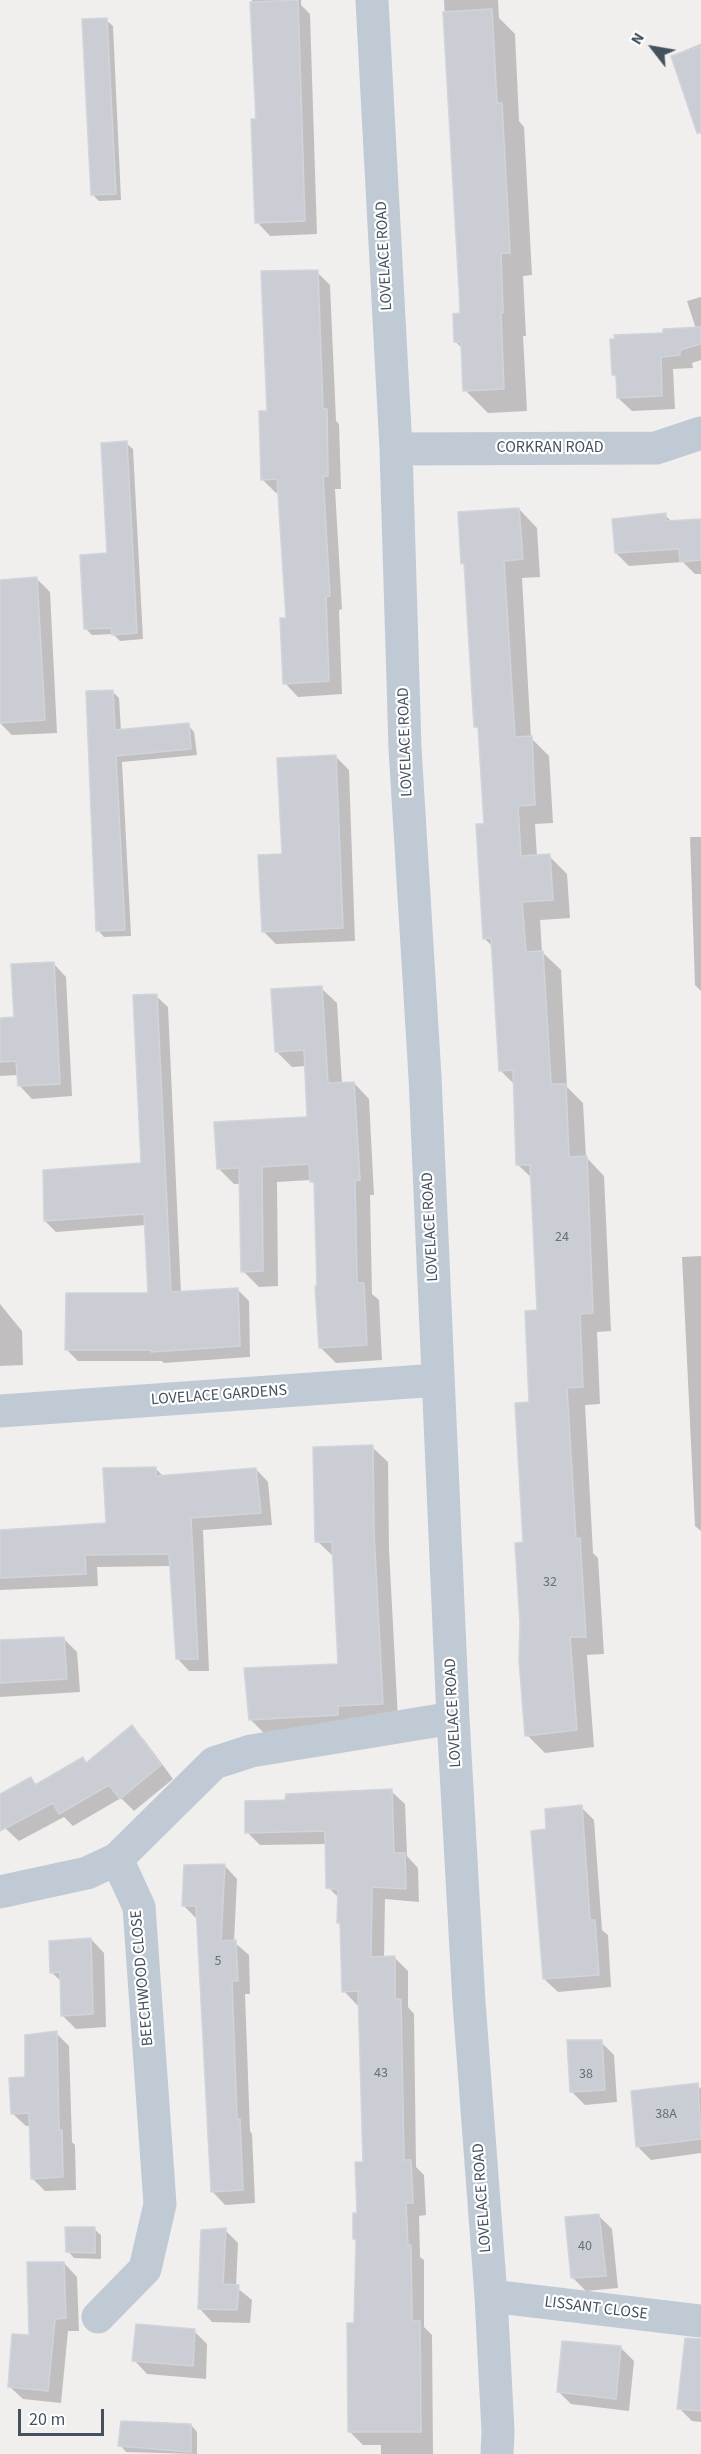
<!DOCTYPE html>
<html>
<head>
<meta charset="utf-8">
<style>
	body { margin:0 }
	#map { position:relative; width:701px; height:2454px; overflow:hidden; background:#f1eeee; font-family:"Source Sans 3",sans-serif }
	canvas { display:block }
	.north { position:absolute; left:623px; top:18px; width:60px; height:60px; -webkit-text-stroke:4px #fff; paint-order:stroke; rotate:301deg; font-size:16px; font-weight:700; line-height:24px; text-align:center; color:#45515d }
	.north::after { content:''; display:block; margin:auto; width:21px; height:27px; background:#45515d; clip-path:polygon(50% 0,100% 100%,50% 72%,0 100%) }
	.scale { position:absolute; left:18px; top:2409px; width:86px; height:27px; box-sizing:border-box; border:3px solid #45515d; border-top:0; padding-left:8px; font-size:18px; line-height:21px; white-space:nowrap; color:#45515d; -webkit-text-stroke:4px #fff; paint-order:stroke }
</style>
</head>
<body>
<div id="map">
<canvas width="701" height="2454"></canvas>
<div class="north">N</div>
<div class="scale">20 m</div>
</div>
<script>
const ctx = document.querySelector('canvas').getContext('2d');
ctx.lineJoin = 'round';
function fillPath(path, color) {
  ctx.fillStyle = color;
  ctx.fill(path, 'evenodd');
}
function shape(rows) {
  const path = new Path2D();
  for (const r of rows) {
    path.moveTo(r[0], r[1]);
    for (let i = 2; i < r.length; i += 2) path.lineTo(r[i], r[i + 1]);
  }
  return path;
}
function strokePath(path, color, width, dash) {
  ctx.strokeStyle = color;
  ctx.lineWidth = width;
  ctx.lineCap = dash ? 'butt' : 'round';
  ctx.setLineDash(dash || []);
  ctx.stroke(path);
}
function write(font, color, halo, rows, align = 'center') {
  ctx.font = font + ' "Source Sans 3",sans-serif';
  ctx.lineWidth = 4.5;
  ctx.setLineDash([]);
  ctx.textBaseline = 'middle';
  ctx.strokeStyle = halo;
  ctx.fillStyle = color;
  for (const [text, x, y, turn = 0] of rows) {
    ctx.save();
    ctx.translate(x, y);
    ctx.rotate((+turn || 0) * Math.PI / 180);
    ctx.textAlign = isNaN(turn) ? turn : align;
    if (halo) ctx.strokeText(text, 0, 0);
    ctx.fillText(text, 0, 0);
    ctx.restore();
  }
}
fillPath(shape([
	[252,0,301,0,301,5,310,14,317,234,270,236,257,222,258,120],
	[444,0,498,0,499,18,515,34,519,121,524,127,532,275,523,276,526,336,523,336,527,411,488,413,465,390,463,349,456,342,461,315],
	[106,20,113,26,121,200,99,201,92,194],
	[701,44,701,121,683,51],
	[317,272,330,285,336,421,339,424,341,489,335,489,342,609,339,610,342,694,298,697,285,683,287,619,279,492,276,493,262,479,268,412],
	[701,297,701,360,692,363,693,368,673,369,675,409,632,411,618,398,617,378,613,374,665,334,696,329,687,301],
	[126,443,133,449,143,639,120,641,113,634,92,635,86,629,109,554],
	[519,509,537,528,540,577,522,578,531,738,549,756,553,823,535,824,537,857,549,856,567,874,570,918,540,920,542,952,561,970,567,1087,583,1103,586,1157,604,1176,611,1331,597,1332,600,1404,585,1405,593,1553,598,1558,604,1654,587,1655,594,1747,545,1753,527,1735,524,1544,531,1404,538,1312,533,1179,518,1165,515,1085,500,1070,493,947,484,938,485,825,480,730,475,726,466,566,463,563],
	[665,515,673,523,701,521,701,574,695,574,683,562,629,566,616,553],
	[37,579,50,592,57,733,12,735,0,723,0,581],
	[113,692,119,698,121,731,188,725,194,732,197,755,122,762,131,936,104,937,98,930],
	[335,756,349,770,355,941,276,944,263,931,284,855],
	[690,837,701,837,701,991,695,985],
	[53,963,66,977,72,1096,32,1099,19,1085,18,1075,0,1076,0,1020,16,1019],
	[321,988,337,1003,342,1084,354,1083,369,1099,374,1195,370,1195,372,1294,379,1300,382,1360,336,1363,320,1347,315,1185,311,1180,277,1182,278,1286,259,1287,243,1271,241,1184,234,1184,218,1168,309,1118,306,1066,292,1067,277,1052],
	[156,996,168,1007,181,1293,238,1290,249,1301,250,1357,164,1363,162,1361,78,1361,67,1350,149,1295,146,1225,56,1232,45,1221,143,1164],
	[701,1256,701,1531,695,1526,682,1257],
	[0,1304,22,1331,23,1365,0,1366],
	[372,1447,388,1462,389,1550,398,1719,266,1735,251,1720,340,1666,334,1557,317,1541],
	[155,1468,164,1477,256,1469,268,1482,272,1525,203,1530,209,1671,189,1671,177,1658,172,1566,97,1567,98,1586,0,1590,0,1532,107,1525],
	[63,1638,77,1652,80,1692,0,1697,0,1641],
	[132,1727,145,1741,173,1779,134,1811,121,1798,73,1826,64,1817,19,1841,5,1828,0,1818,0,1796,31,1779,37,1785,82,1759,87,1764],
	[391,1791,405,1804,407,1856,418,1868,419,1902,385,1899,384,1958,395,1958,408,1971,408,2007,414,2014,416,2167,424,2175,426,2215,419,2216,420,2257,424,2260,424,2327,432,2335,433,2454,381,2454,381,2445,363,2445,349,2431,356,2325,358,2242,355,2239,365,2163,360,2005,357,2005,344,1991,340,1899,328,1887,327,1844,260,1845,247,1832,287,1801],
	[581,1807,594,1820,602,1930,608,1935,611,1987,558,1992,544,1979,548,1831],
	[224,1865,237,1879,234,1942,249,1955,250,1994,245,1994,250,2131,252,2134,255,2203,225,2205,212,2191,198,1920,184,1906],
	[91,1939,104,1953,106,2027,76,2029,62,2015,62,1982,51,1972],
	[56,2033,69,2046,72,2142,75,2145,76,2190,45,2191,32,2178,30,2126,26,2126,12,2113,27,2078],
	[601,2042,614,2055,617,2102,585,2105,572,2092],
	[697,2085,701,2089,701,2153,651,2160,638,2147],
	[599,2216,612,2229,618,2288,586,2291,572,2277],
	[94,2229,101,2235,101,2259,74,2258,68,2251],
	[225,2230,238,2243,236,2287,252,2300,250,2323,212,2322,199,2308],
	[64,2263,77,2277,79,2331,68,2331,61,2403,23,2399,9,2386],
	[194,2331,207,2344,206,2379,147,2374,134,2360],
	[620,2347,634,2361,629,2411,571,2404,558,2391],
	[701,2377,701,2422,692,2421,679,2408],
	[191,2425,197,2432,197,2454,126,2452,120,2445]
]), '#0003');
const building = shape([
	[298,0,305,221,255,223,251,119,256,119,250,2,298,0],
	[492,9,497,103,502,103,510,253,501,253,503,313,501,313,504,389,463,391,461,342,454,342,453,314,460,313,459,289,443,12,492,9],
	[107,18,116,194,91,195,82,19,107,18],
	[701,46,701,133,697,133,671,56,701,46],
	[318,270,323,409,327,409,328,476,323,476,330,596,326,597,329,681,283,684,280,618,286,618,277,479,261,480,259,411,267,411,261,271,318,270],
	[701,327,701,344,680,350,680,355,661,357,662,396,617,398,616,375,612,375,610,339,615,339,614,335,663,333,663,329,701,327],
	[127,441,137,633,112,635,111,628,84,629,80,555,107,553,101,443,127,441],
	[519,508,523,559,504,561,515,737,532,736,535,805,518,806,521,856,550,854,553,900,522,902,526,952,543,951,551,1084,566,1084,569,1157,587,1156,593,1313,580,1314,583,1387,567,1388,576,1539,580,1538,586,1637,570,1637,577,1730,525,1736,519,1660,520,1624,515,1543,523,1542,515,1403,529,1402,525,1311,537,1310,530,1165,516,1165,513,1070,499,1071,491,938,483,939,476,824,484,824,478,727,474,727,464,563,461,564,458,512,519,508],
	[666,513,666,521,701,519,701,560,680,562,679,549,615,553,612,519,666,513],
	[37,577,45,720,0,723,0,580,37,577],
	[113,690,115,730,189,723,191,749,116,756,125,930,96,931,86,691,113,690],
	[336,755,343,928,262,932,258,855,282,854,277,758,336,755],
	[54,962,60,1084,18,1086,16,1061,0,1062,0,1018,14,1017,11,964,54,962],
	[322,986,328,1083,354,1082,360,1180,355,1180,357,1283,364,1283,367,1345,319,1348,315,1286,317,1286,314,1182,310,1182,309,1164,262,1167,263,1271,241,1272,239,1168,217,1169,214,1122,307,1117,304,1050,275,1052,271,989,322,986],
	[157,994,171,1292,238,1288,240,1346,151,1352,151,1350,65,1350,66,1293,148,1293,144,1214,44,1221,43,1170,141,1163,133,995,157,994],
	[373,1445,374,1533,383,1704,338,1706,338,1715,249,1720,244,1668,338,1664,332,1542,315,1542,313,1447,373,1445],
	[156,1467,156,1476,256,1468,261,1513,191,1518,198,1659,176,1659,169,1554,85,1555,86,1574,0,1578,0,1530,106,1523,103,1468,156,1467],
	[64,1637,67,1679,0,1683,0,1640,64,1637],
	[132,1725,161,1765,120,1799,109,1785,59,1814,53,1803,0,1831,0,1794,31,1777,35,1785,83,1757,86,1763,132,1725],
	[392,1789,394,1853,405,1853,406,1889,372,1887,371,1957,395,1956,395,1999,401,1999,404,2160,411,2160,413,2203,406,2203,408,2245,411,2245,412,2321,420,2321,421,2432,348,2432,347,2323,354,2323,356,2239,353,2239,353,2213,357,2213,355,2162,363,2162,358,1991,342,1992,340,1923,337,1923,338,1890,326,1888,325,1831,245,1833,245,1801,285,1800,286,1794,392,1789],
	[582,1805,590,1920,595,1920,599,1975,543,1979,531,1831,546,1829,545,1809,582,1805],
	[225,1864,221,1941,236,1940,238,1981,232,1981,237,2119,240,2119,243,2190,211,2192,196,1906,182,1906,184,1865,225,1864],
	[91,1938,93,2014,61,2016,60,1972,50,1973,49,1941,91,1938],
	[57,2031,59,2130,62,2130,63,2177,31,2179,29,2113,11,2114,9,2078,25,2077,25,2035,57,2031],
	[567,2040,602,2040,605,2090,570,2092,567,2040],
	[698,2083,701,2139,636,2147,631,2091,698,2083],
	[599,2214,606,2276,571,2278,565,2217,599,2214],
	[65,2227,95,2227,95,2253,66,2252,65,2227],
	[226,2228,223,2284,239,2285,237,2310,198,2309,201,2230,226,2228],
	[27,2262,64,2262,66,2318,55,2319,48,2391,8,2387,12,2334,29,2335,27,2262],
	[136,2324,195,2329,193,2366,132,2361,136,2324],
	[685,2338,701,2339,701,2411,677,2409,685,2338],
	[562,2341,621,2346,616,2399,557,2392,562,2341],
	[121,2421,191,2424,191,2452,118,2446,121,2421]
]);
fillPath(building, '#cacdd3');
strokePath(building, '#d1d4da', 1.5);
strokePath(shape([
	[372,0,396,449,405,748,425,1077,453,1718,469,2002,491,2296,498,2432,497,2454],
	[396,449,656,448,701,433],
	[0,1411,438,1380],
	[0,1892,87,1873,117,1859],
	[491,2296,701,2321],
	[98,2317,145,2269,160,2204,139,1907,117,1859,214,1763,251,1751,453,1718]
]), '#c0cad5', 33);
write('14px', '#66707a', null, [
	["24",562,1238],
	["32",550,1583],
	["5",218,1962],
	["43",381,2074],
	["38",586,2075],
	["38A",666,2115],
	["40",585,2247]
]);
write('16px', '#45515d', '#fff', [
	["LOVELACE ROAD",385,256,-93],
	["CORKRAN ROAD",550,448],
	["LOVELACE ROAD",406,742,-92],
	["LOVELACE ROAD",431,1227,-93],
	["LOVELACE GARDENS",219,1396,-4],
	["LOVELACE ROAD",454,1713,-93],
	["BEECHWOOD CLOSE",143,1978,-95],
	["LOVELACE ROAD",483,2198,-94],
	["LISSANT CLOSE",596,2309,7]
]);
</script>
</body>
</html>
